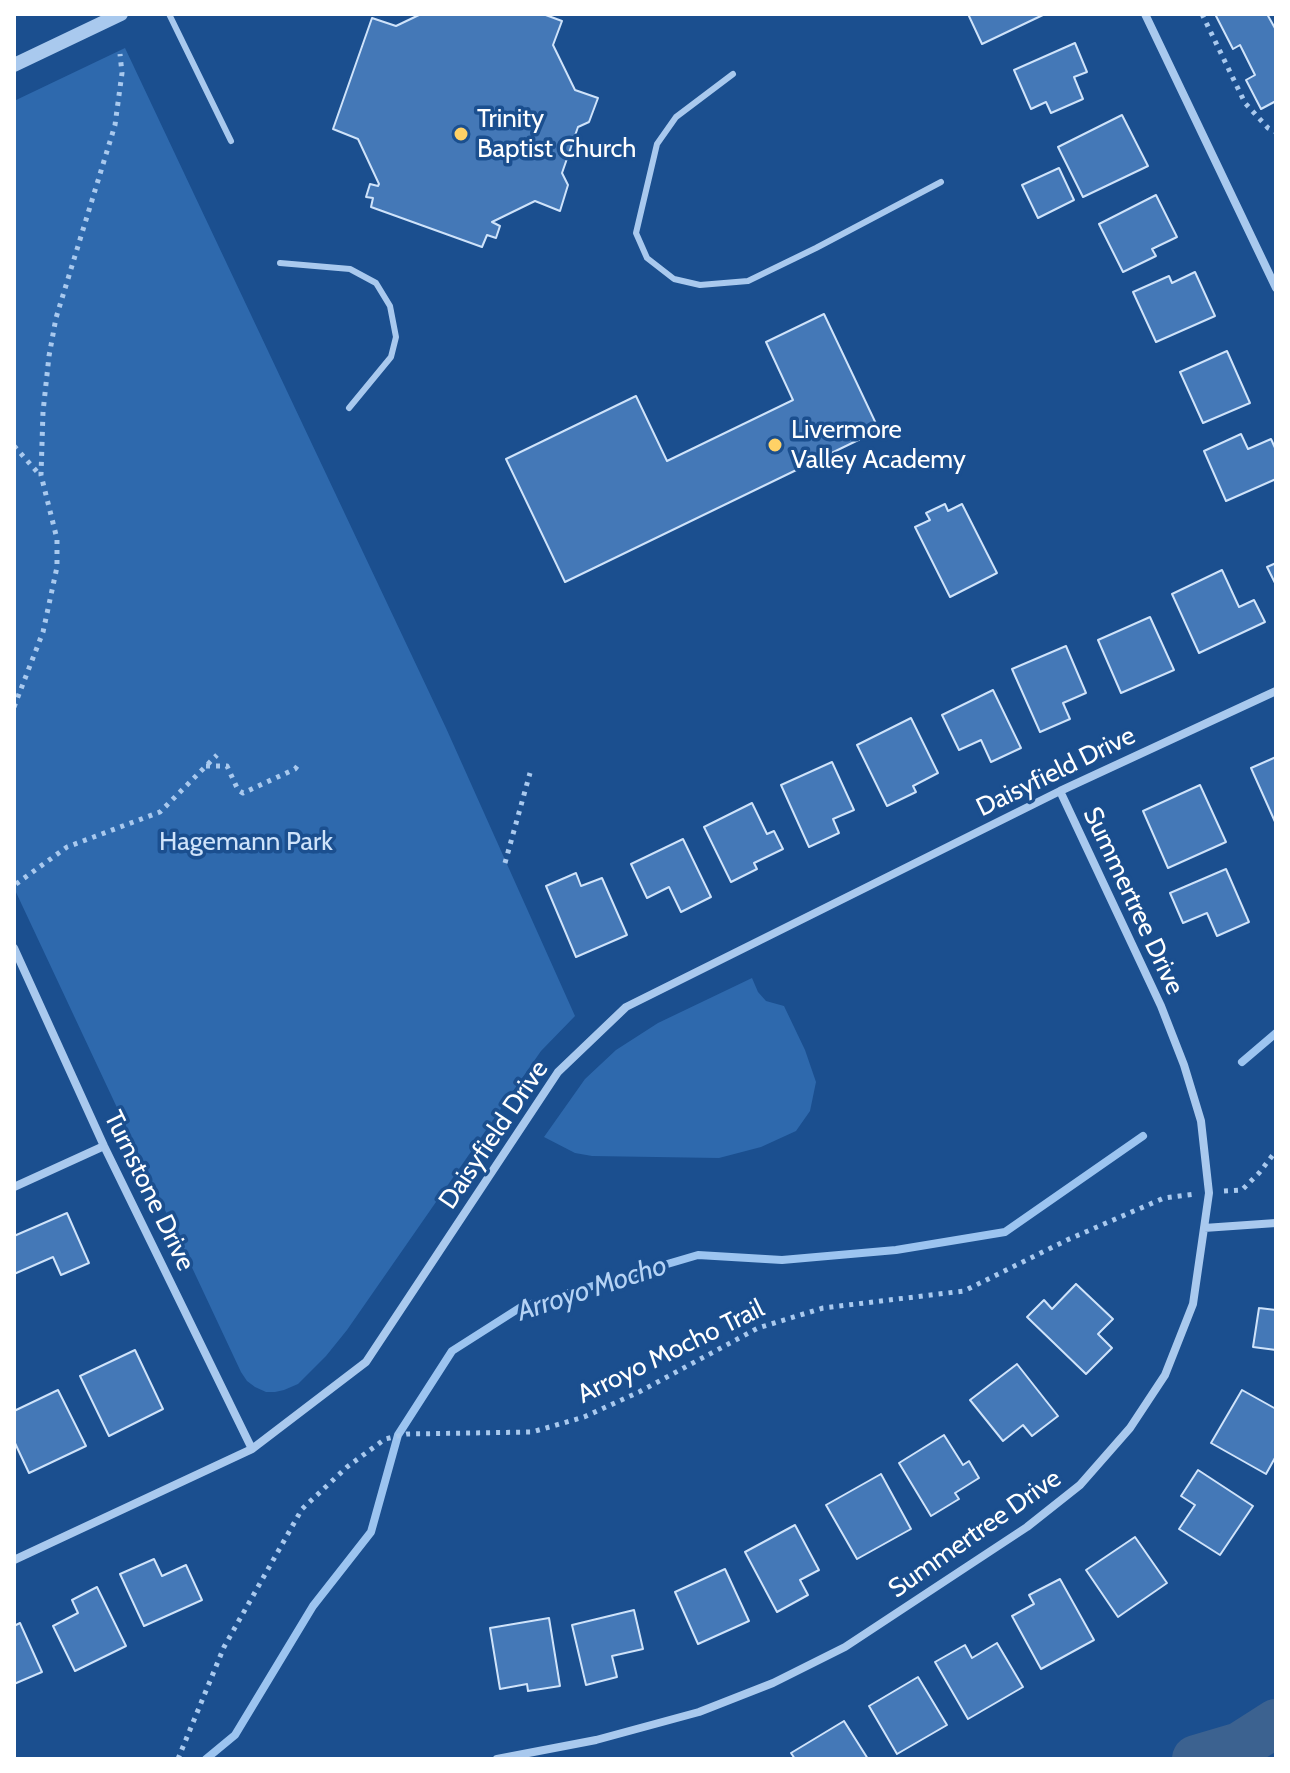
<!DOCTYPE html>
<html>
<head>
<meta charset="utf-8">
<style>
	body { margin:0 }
	#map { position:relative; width:1290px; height:1773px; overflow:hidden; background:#1b4f8f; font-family:Cabin,sans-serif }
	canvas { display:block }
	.frame { position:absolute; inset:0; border:16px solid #fff; pointer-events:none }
</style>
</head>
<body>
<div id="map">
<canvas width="1290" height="1773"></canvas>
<div class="frame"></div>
</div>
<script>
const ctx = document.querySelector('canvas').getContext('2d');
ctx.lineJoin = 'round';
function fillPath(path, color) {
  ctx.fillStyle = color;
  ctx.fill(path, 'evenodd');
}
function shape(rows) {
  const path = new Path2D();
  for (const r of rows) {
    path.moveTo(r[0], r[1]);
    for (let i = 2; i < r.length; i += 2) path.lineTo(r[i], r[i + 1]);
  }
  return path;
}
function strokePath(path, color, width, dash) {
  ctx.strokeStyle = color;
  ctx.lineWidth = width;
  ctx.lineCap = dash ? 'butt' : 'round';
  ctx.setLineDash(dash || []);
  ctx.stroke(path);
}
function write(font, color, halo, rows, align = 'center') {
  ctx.font = font + ' Cabin,sans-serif';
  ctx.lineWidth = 7;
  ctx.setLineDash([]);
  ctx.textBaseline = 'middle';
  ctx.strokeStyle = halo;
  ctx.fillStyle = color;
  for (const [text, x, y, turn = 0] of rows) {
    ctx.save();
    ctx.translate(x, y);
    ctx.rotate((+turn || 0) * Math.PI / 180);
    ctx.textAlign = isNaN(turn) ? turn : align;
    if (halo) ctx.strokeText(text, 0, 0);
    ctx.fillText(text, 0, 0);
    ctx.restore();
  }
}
fillPath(shape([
	[125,48,446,728,575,1016,541,1051,347,1330,326,1356,298,1384,284,1390,275,1392,266,1392,255,1387,247,1381,241,1372,14,888,14,101],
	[752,978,758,992,766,1001,784,1006,805,1050,816,1082,810,1111,796,1131,761,1147,719,1158,592,1156,575,1153,544,1137,585,1079,616,1050,658,1023]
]), '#2e69ad');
strokePath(shape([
	[1242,1062,1276,1033],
	[206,1759,235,1735,313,1606,371,1532,398,1435,452,1351,521,1307,698,1255,782,1260,896,1250,1005,1232,1143,1136]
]), '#9cc4f0', 8);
strokePath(shape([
	[1196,1759,1240,1746,1276,1723]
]), '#3c6290', 48);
const building = shape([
	[421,14,543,14,562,21,553,45,575,90,598,98,589,122,578,127,562,173,568,185,560,211,535,201,492,222,500,226,496,238,487,235,482,247,371,207,373,198,366,197,370,184,378,186,379,184,358,139,333,129,372,18,396,26,421,14],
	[968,14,1045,14,982,44,968,14],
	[1215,14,1267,14,1276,30,1276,101,1261,109,1246,80,1255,75,1240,45,1233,49,1215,14],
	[1075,43,1087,72,1074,77,1083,99,1051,113,1046,102,1031,109,1014,70,1075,43],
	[1122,115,1148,166,1083,197,1058,147,1122,115],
	[1059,168,1074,200,1038,218,1022,185,1059,168],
	[1156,195,1177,237,1152,249,1156,256,1123,272,1099,224,1156,195],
	[1195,272,1215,316,1156,342,1133,292,1169,276,1172,283,1195,272],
	[824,314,879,430,565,582,506,459,636,396,667,461,793,400,766,342,824,314],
	[1227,351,1250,403,1203,423,1180,372,1227,351],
	[1241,434,1248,449,1271,439,1276,450,1276,479,1226,501,1204,451,1241,434],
	[945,504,948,511,962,504,997,573,950,597,915,527,930,520,926,513,945,504],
	[1276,563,1276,585,1267,567,1276,563],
	[1222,570,1239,607,1254,600,1265,622,1199,653,1172,594,1222,570],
	[1150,617,1174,670,1121,693,1098,640,1150,617],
	[1066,646,1086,693,1063,703,1070,719,1040,732,1012,669,1066,646],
	[993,690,1021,748,991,762,981,740,959,750,942,715,993,690],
	[911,718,938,773,913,786,916,792,887,806,857,745,911,718],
	[1276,757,1276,824,1251,768,1276,757],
	[832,762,854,810,833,819,839,833,809,847,781,785,832,762],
	[1200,785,1226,842,1168,868,1143,811,1200,785],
	[752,803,767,834,774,831,783,849,754,863,757,869,731,882,704,827,752,803],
	[683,839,711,897,681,912,669,887,647,898,631,864,683,839],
	[1226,869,1249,922,1217,936,1207,913,1183,923,1170,893,1226,869],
	[576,873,581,886,602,878,627,935,576,957,546,886,576,873],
	[67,1213,89,1263,61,1275,53,1257,14,1274,14,1236,67,1213],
	[1076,1284,1113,1319,1098,1334,1112,1348,1086,1374,1027,1317,1044,1300,1052,1309,1076,1284],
	[1259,1308,1276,1310,1276,1350,1253,1347,1259,1308],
	[135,1350,163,1409,109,1436,80,1376,135,1350],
	[1017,1364,1058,1416,1032,1436,1023,1425,1003,1441,970,1400,1017,1364],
	[58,1390,86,1446,29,1473,14,1441,14,1411,58,1390],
	[1242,1390,1276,1409,1276,1456,1266,1474,1211,1443,1242,1390],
	[944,1435,963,1465,969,1461,979,1478,955,1493,959,1499,931,1516,899,1463,944,1435],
	[1198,1470,1253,1506,1220,1555,1179,1529,1195,1505,1181,1496,1198,1470],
	[881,1474,911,1529,857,1559,826,1505,881,1474],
	[795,1525,819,1570,800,1580,808,1595,777,1612,745,1552,795,1525],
	[1135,1537,1167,1583,1118,1617,1086,1570,1135,1537],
	[154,1559,162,1576,186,1565,202,1600,144,1626,120,1574,154,1559],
	[725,1569,749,1621,698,1644,675,1592,725,1569],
	[1060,1579,1094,1640,1041,1669,1012,1616,1034,1604,1029,1595,1060,1579],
	[97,1587,126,1646,75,1671,53,1626,78,1613,72,1600,97,1587],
	[634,1610,643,1649,612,1656,617,1677,586,1685,572,1625,634,1610],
	[549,1618,560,1686,528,1691,527,1684,500,1689,490,1628,549,1618],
	[20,1623,42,1672,14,1684,14,1626,20,1623],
	[997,1643,1023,1687,968,1719,935,1662,965,1645,972,1658,997,1643],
	[918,1677,947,1725,897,1754,869,1706,918,1677],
	[844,1721,868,1759,795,1759,791,1753,844,1721]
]);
fillPath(building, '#4478b7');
strokePath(building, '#cfe3fa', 2);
strokePath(shape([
	[1202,14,1245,103,1268,128,1276,132],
	[14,446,40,475],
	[14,707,43,632,57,567,57,539,41,475,43,412,49,356,56,318,115,125,122,73,120,54],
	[206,766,227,766,238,790,243,793,295,769,299,764],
	[505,863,530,773],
	[16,884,67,847,160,812,217,755],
	[1224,1191,1242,1190,1259,1173,1276,1151],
	[178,1759,224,1647,302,1509,347,1467,385,1439,407,1434,532,1432,584,1417,639,1392,758,1328,823,1308,964,1291,1067,1240,1164,1198,1195,1194]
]), '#a9c9ee', 5, [4, 6]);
strokePath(shape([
	[169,14,231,141],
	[733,74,676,117,657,144,636,233,647,258,674,279,700,285,748,281,816,248,941,182],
	[280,263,350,269,376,283,390,306,396,337,391,357,349,408]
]), '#a9c9ee', 6);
strokePath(shape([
	[1145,14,1276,288],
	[14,948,104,1146,252,1449],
	[14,1187,104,1146],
	[1204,1228,1276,1223],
	[14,1560,252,1449,366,1362,558,1072,626,1007,1060,791,1276,691],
	[497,1759,596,1740,699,1712,773,1683,845,1647,1027,1527,1080,1485,1130,1428,1165,1375,1193,1304,1204,1228,1209,1193,1201,1121,1184,1065,1161,1006,1060,791]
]), '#a9c9ee', 8);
strokePath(shape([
	[14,65,121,14]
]), '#a9c9ee', 14);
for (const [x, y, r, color] of [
	[461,134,8,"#ffd166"],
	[775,445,8,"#ffd166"]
]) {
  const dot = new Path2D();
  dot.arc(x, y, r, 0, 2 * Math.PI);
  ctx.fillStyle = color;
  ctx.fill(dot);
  strokePath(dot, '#1b4f8f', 3);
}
write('26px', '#fff', '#1b4f8f', [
	["Trinity",477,119],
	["Baptist Church",477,149],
	["Livermore",791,430],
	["Valley Academy",791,460]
], 'left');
write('26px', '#fff', '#1b4f8f', [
	["Daisyfield Drive",1056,772,-26],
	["Summertree Drive",1133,901,65],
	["Daisyfield Drive",494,1135,-56],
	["Turnstone Drive",149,1191,64],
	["Arroyo Mocho Trail",671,1352,-26],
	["Summertree Drive",975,1534,-35]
]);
write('26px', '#cfe3fa', '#1b4f8f', [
	["Hagemann Park",246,842]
]);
write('italic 28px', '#b5d3f5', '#1b4f8f', [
	["Arroyo Mocho",592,1289,-18]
]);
</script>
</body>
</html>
